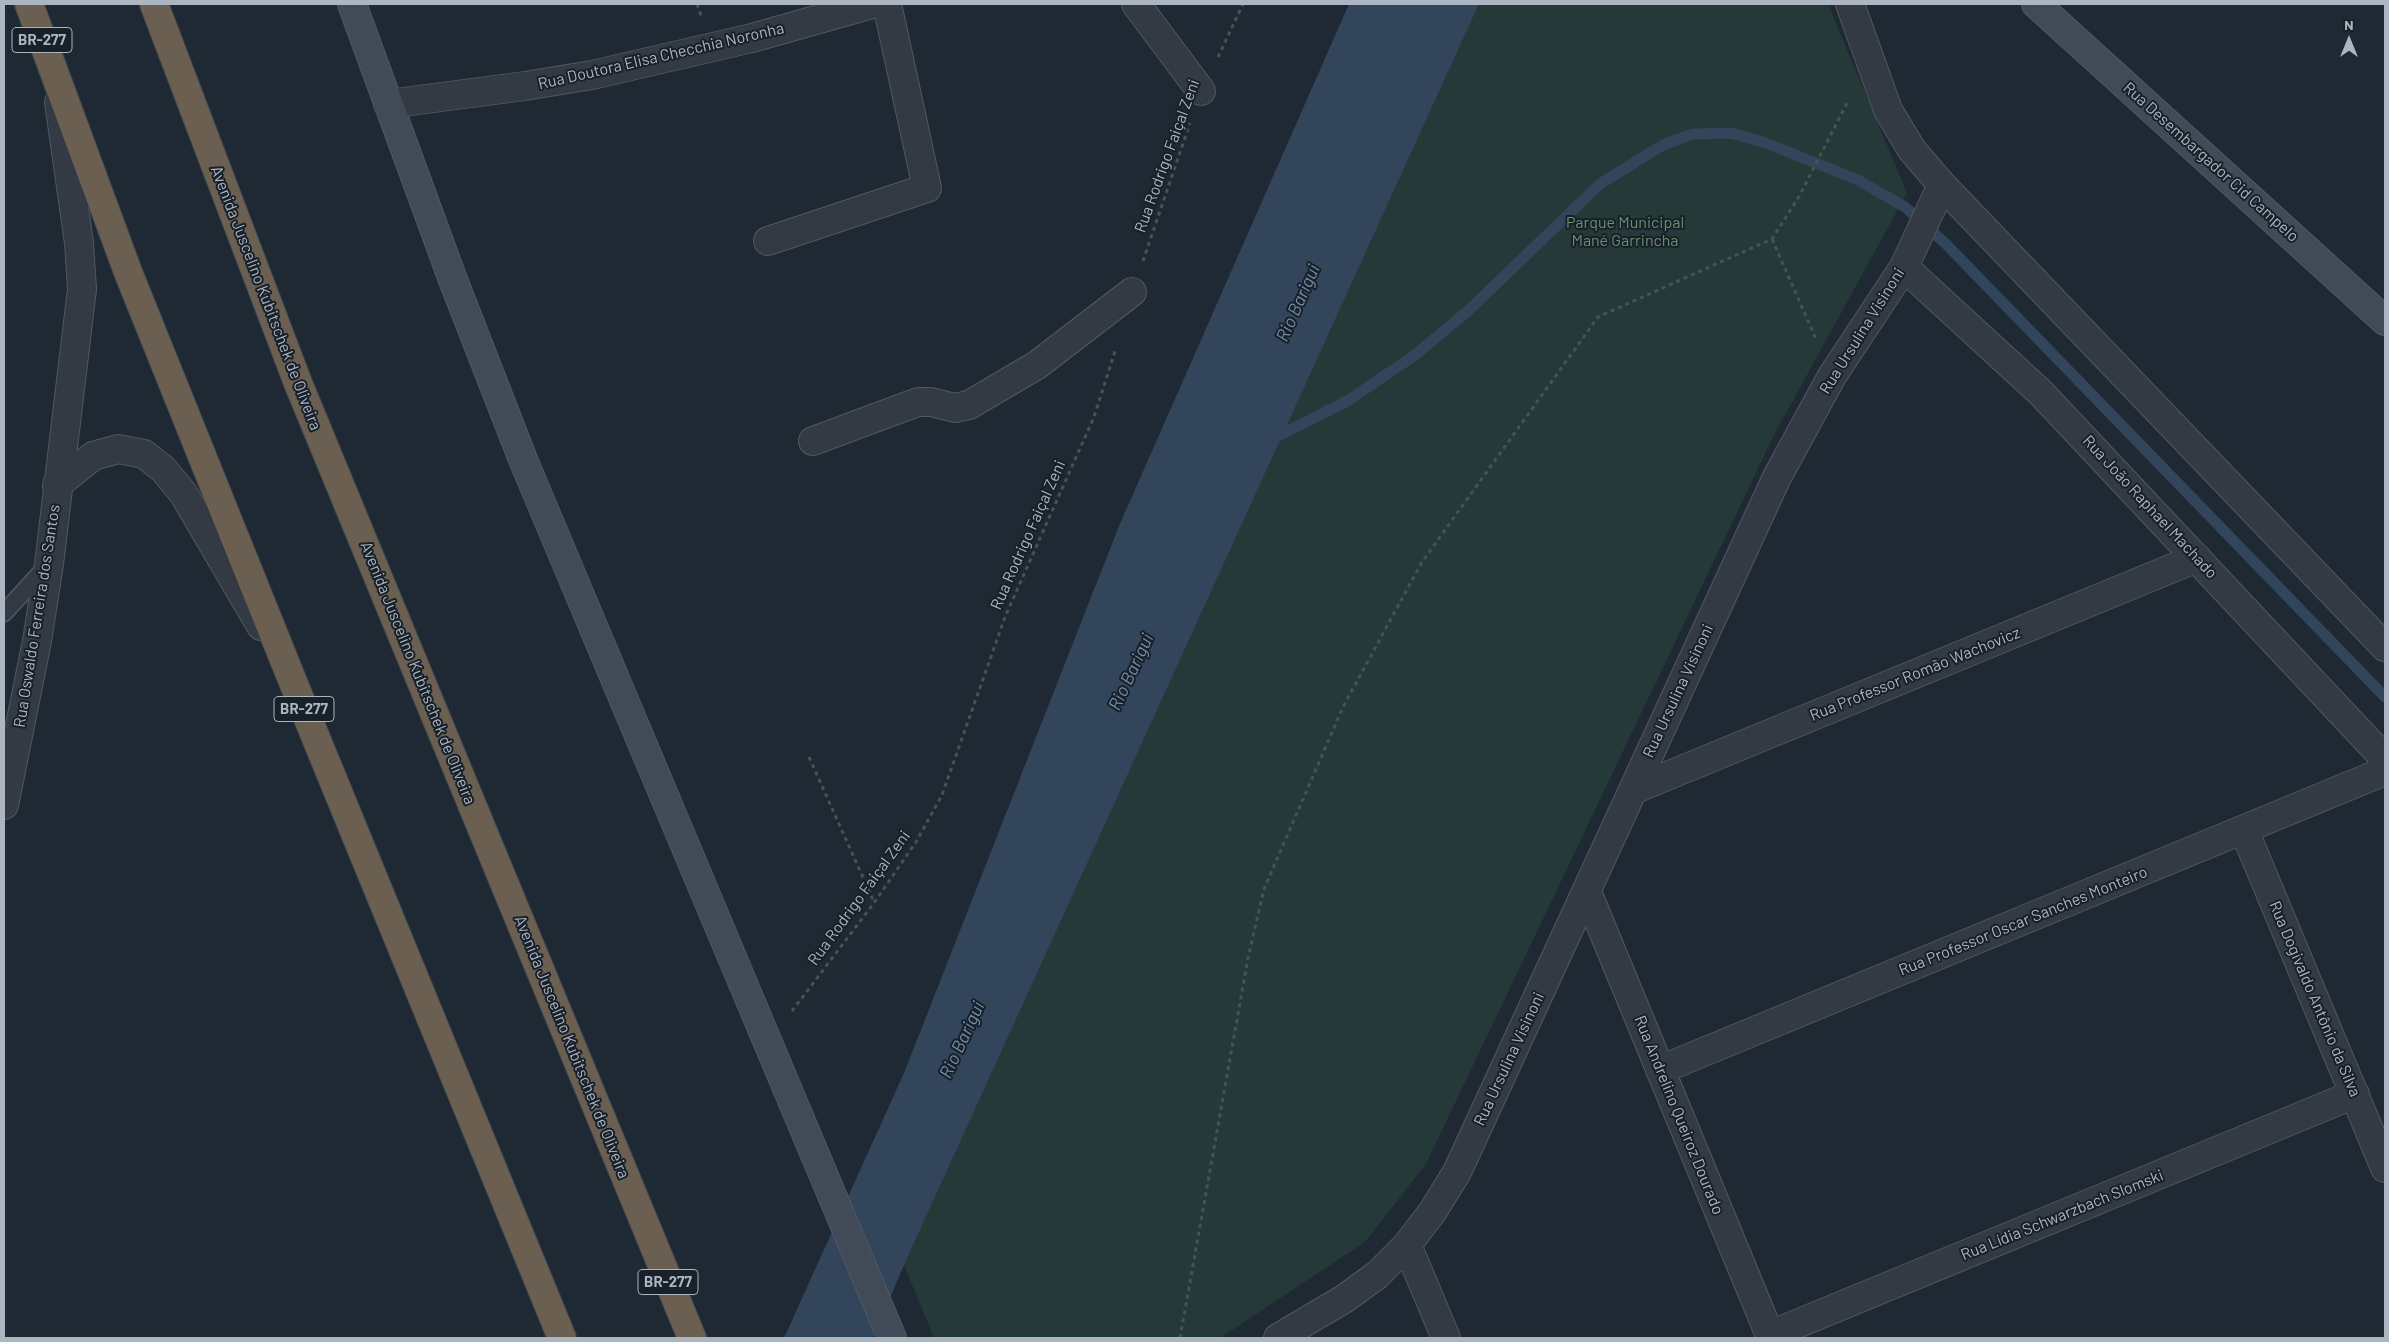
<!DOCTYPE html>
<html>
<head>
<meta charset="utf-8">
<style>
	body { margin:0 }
	#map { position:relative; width:2389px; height:1342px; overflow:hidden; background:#1f2933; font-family:Barlow,sans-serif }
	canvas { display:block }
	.frame { position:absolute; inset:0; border:5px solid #acb5c2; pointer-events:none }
	.north { position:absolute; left:2324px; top:15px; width:50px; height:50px; -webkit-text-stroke:4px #182029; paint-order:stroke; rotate:0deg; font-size:14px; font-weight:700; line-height:20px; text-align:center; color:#acb5c2 }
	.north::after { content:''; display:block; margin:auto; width:18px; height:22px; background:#acb5c2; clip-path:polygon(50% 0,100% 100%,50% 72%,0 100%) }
</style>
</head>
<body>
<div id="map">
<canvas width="2389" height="1342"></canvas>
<div class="frame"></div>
<div class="north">N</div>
</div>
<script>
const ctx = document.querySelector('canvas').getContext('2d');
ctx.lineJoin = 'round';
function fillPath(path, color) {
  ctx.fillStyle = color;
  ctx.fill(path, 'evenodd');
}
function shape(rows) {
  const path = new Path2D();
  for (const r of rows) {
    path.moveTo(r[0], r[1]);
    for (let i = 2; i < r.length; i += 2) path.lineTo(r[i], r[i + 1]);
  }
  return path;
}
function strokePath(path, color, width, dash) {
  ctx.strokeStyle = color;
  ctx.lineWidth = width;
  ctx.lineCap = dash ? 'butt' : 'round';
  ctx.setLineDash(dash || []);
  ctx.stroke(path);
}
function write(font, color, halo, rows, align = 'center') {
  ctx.font = font + ' Barlow,sans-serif';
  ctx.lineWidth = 4;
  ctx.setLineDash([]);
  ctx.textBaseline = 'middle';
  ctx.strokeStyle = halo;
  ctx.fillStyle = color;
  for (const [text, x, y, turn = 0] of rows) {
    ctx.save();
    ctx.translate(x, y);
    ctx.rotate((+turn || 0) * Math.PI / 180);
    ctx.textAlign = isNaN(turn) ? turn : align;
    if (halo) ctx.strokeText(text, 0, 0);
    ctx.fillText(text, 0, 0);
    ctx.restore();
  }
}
fillPath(shape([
	[1479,4,1828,4,1907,193,1774,435,1426,1164,1365,1242,1220,1338,934,1338,904,1265]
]), '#253938');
fillPath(shape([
	[1349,4,1479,4,904,1265,873,1338,784,1338,904,1073,1119,526]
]), '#33455b');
strokePath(shape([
	[1270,440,1349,400,1415,355,1469,310,1600,184,1663,145,1693,134,1731,133,1766,143,1858,180,1905,207,1946,244,2385,697]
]), '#33455b', 11);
const lane = shape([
	[4,613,47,566]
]);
const street = shape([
	[1136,4,1201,91],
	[388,104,525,86,592,75,752,38,872,4],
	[1942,185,2385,647],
	[768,241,927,188,887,4],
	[1904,267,2041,393,2385,759],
	[813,441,918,402,931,402,955,408,969,405,1037,365,1132,292],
	[57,485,93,456,118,449,144,454,163,469,183,493,261,626],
	[1633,790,2197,558],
	[4,805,37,641,49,564,82,289,79,243,59,102],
	[2244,830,2385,1168],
	[1587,892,1771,1338],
	[1660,1070,2385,771],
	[1407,1245,1446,1338],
	[1770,1335,2355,1094],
	[1278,1338,1344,1299,1377,1275,1407,1245,1433,1211,1457,1172,1777,477,1832,376,1904,267,1942,185,1912,150,1888,110,1850,4]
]);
const secondary = shape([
	[352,4,453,280,524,462,892,1338],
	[2036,4,2385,321]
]);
const highway = shape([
	[29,4,128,272,293,682,562,1338],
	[154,4,298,383,692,1338]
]);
strokePath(lane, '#505863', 19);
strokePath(street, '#505863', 30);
strokePath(secondary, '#505863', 30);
strokePath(highway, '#3d454f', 30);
strokePath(shape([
	[697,4,701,16],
	[1218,57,1243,4],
	[1772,239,1816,339],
	[1143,261,1190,123],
	[809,757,874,902],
	[792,1011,874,903,916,842,942,795,1005,617,1094,417,1116,348],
	[1180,1338,1248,958,1264,889,1343,707,1422,562,1598,317,1772,239,1800,195,1848,101]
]), '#435456', 3, [4, 4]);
strokePath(lane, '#333a44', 16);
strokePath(street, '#333a44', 28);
strokePath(secondary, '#414a57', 28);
strokePath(highway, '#6a5f50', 28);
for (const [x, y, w] of [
	[42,40,60],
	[304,709,60],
	[668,1282,60]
]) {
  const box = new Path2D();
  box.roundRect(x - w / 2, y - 12.5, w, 25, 4);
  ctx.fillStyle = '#182029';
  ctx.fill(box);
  strokePath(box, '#acb5c2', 1);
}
write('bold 15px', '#acb5c2', null, [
	["BR-277",42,40],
	["BR-277",304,709],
	["BR-277",668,1282]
]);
write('16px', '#acb5c2', '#182029', [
	["Rua Doutora Elisa Checchia Noronha",661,56,-13],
	["Rua Rodrigo Faiçal Zeni",1167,156,-70],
	["Rua Desembargador Cid Campelo",2211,162,42],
	["Avenida Juscelino Kubitschek de Oliveira",266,298,69],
	["Rua Ursulina Visinoni",1862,331,-58],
	["Rua João Raphael Machado",2150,507,47],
	["Rua Rodrigo Faiçal Zeni",1028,535,-66],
	["Rua Oswaldo Ferreira dos Santos",37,616,-81],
	["Avenida Juscelino Kubitschek de Oliveira",418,673,68],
	["Rua Professor Romão Wachovicz",1915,674,-22],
	["Rua Ursulina Visinoni",1678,691,-65],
	["Rua Rodrigo Faiçal Zeni",859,898,-54],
	["Rua Professor Oscar Sanches Monteiro",2023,921,-22],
	["Rua Dogivaldo Antônio da Silva",2315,999,67],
	["Avenida Juscelino Kubitschek de Oliveira",572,1047,68],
	["Rua Ursulina Visinoni",1509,1059,-65],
	["Rua Andrelino Queiroz Dourado",1679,1115,68],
	["Rua Lídia Schwarzbach Slomski",2062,1215,-22]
]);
write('16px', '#66906e', '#182029', [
	["Parque Municipal",1625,223],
	["Mané Garrincha",1625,241]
]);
write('italic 18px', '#758eaa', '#182029', [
	["Rio Barigui",1298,303,-66],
	["Rio Barigui",1131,672,-65],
	["Rio Barigui",962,1040,-65]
]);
</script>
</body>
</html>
